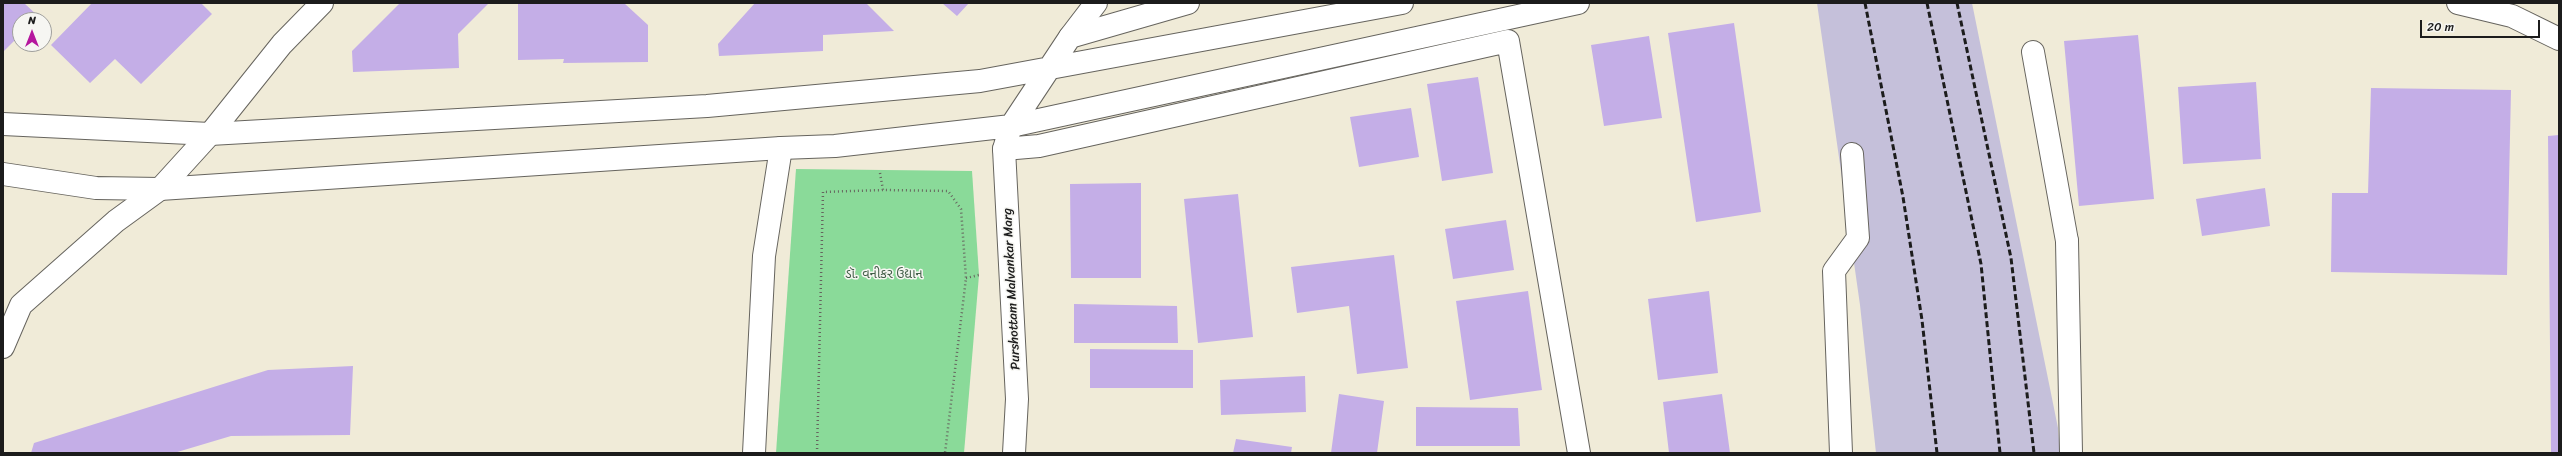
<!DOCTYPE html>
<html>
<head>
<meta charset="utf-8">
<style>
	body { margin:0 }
	#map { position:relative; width:2562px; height:456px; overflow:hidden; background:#f0ebd8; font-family:Sriracha,sans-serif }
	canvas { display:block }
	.frame { position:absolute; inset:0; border:4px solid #1c1c1c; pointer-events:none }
	.north { position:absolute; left:12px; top:12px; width:40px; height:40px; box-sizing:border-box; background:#f6f6f2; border:1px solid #9f9f9c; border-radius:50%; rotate:0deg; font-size:11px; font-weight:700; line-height:16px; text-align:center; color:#1c1c1c }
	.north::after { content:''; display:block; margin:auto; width:14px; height:18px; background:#b5179e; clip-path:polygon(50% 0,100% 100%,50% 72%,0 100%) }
	.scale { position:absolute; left:2420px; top:20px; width:120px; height:18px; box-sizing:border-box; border:2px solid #1c1c1c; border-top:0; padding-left:5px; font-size:12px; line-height:14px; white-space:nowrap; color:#1c1c1c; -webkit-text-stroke:3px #f6f6f2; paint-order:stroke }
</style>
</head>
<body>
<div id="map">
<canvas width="2562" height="456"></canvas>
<div class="frame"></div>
<div class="north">N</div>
<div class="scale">20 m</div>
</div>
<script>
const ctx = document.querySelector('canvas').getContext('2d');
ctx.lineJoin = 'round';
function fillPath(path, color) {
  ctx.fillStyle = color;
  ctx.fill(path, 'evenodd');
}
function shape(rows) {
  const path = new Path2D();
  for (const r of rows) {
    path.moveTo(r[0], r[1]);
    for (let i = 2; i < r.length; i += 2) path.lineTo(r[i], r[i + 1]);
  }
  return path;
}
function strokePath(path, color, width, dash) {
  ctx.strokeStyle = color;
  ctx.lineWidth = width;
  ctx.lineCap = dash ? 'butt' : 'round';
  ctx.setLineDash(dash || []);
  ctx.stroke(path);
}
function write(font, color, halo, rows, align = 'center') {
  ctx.font = font + ' Sriracha,"Noto Sans Gujarati",sans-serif';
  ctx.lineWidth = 3;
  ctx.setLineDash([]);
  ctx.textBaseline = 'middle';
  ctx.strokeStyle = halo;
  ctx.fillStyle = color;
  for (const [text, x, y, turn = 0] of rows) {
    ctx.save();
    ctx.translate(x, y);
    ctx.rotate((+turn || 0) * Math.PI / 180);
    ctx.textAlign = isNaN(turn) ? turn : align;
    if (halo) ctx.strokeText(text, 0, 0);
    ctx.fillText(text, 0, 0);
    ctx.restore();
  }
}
fillPath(shape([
	[1817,3,1972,3,2058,428,2060,453,1876,453,1860,305]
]), '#c5c0da');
fillPath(shape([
	[796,169,972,171,979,275,964,453,776,453]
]), '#8ada99');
fillPath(shape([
	[3,3,24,3,38,16,34,20,20,20,20,35,3,52],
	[92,3,201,3,212,14,141,84,115,59,90,83,51,45],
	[400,3,489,3,458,34,459,68,353,72,352,51],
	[518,3,624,3,648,25,648,62,563,63,564,59,518,60],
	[755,3,866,3,894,31,823,35,823,51,719,56,718,44],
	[942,3,969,3,957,16],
	[1734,23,1761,212,1696,222,1668,33],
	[2138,35,2154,199,2079,206,2064,41],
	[1649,36,1662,118,1604,126,1591,45],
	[1478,77,1493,173,1442,181,1427,84],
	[2256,82,2261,159,2183,164,2178,87],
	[2371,88,2511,90,2507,275,2331,272,2332,193,2368,193],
	[1411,108,1419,157,1359,167,1350,117],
	[2559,135,2559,453,2551,453,2548,136],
	[1141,183,1141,278,1071,278,1070,184],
	[2265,188,2270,226,2202,236,2196,199],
	[1238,194,1253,337,1198,343,1184,199],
	[1506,220,1514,270,1453,279,1445,229],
	[1394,255,1408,368,1357,374,1349,306,1297,313,1291,267],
	[1528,291,1542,390,1470,400,1456,301],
	[1709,291,1718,373,1658,380,1648,299],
	[1074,304,1177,306,1178,343,1074,343],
	[1090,349,1193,350,1193,388,1090,388],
	[353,366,350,435,231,436,174,453,31,453,34,443,268,370],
	[1305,376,1306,412,1221,415,1220,380],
	[1339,394,1384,401,1377,453,1331,453],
	[1722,394,1730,453,1669,453,1663,402],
	[1416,407,1518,408,1520,446,1416,446],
	[1236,439,1292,447,1291,453,1233,453]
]), '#c4aee7');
const service = shape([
	[2033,52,2067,241]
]);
const minor = shape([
	[1070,37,1096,3],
	[1004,149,1039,146,1508,41,1579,453],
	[2067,241,2071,453],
	[3,347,21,305,116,221,160,189,210,134,282,44,322,3],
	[754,453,764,256,781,148],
	[1841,453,1834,271,1858,238,1852,154]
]);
const tertiary = shape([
	[2458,3,2512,16,2559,39],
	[3,124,210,134,707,106,980,81,1402,3],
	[3,174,96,188,160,189,781,148,835,146,1011,126,1578,3],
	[1014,453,1017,399,1004,149,1011,126,1070,37,1188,3]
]);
strokePath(service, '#66645e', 24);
strokePath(minor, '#66645e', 24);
strokePath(tertiary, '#66645e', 24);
strokePath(shape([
	[880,173,883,190],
	[966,278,979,275],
	[817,453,823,192,883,190,948,191,961,209,966,278,945,453]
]), '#66645e', 2.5, [1, 3]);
strokePath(service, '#fff', 22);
strokePath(minor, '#fff', 22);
strokePath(tertiary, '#fff', 22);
strokePath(shape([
	[1865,3,1903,197,1922,320,1937,453],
	[1927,3,1981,264,2000,453],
	[1957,3,2011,258,2034,453]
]), '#1c1c1c', 3, [6, 3]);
write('13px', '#425e48', '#f6f6f2', [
	["ડૉ. વનીકર ઉદ્યાન",884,275]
]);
write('13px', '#1c1c1c', '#f6f6f2', [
	["Purshottam Malvankar Marg",1012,289,-93]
]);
</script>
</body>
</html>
